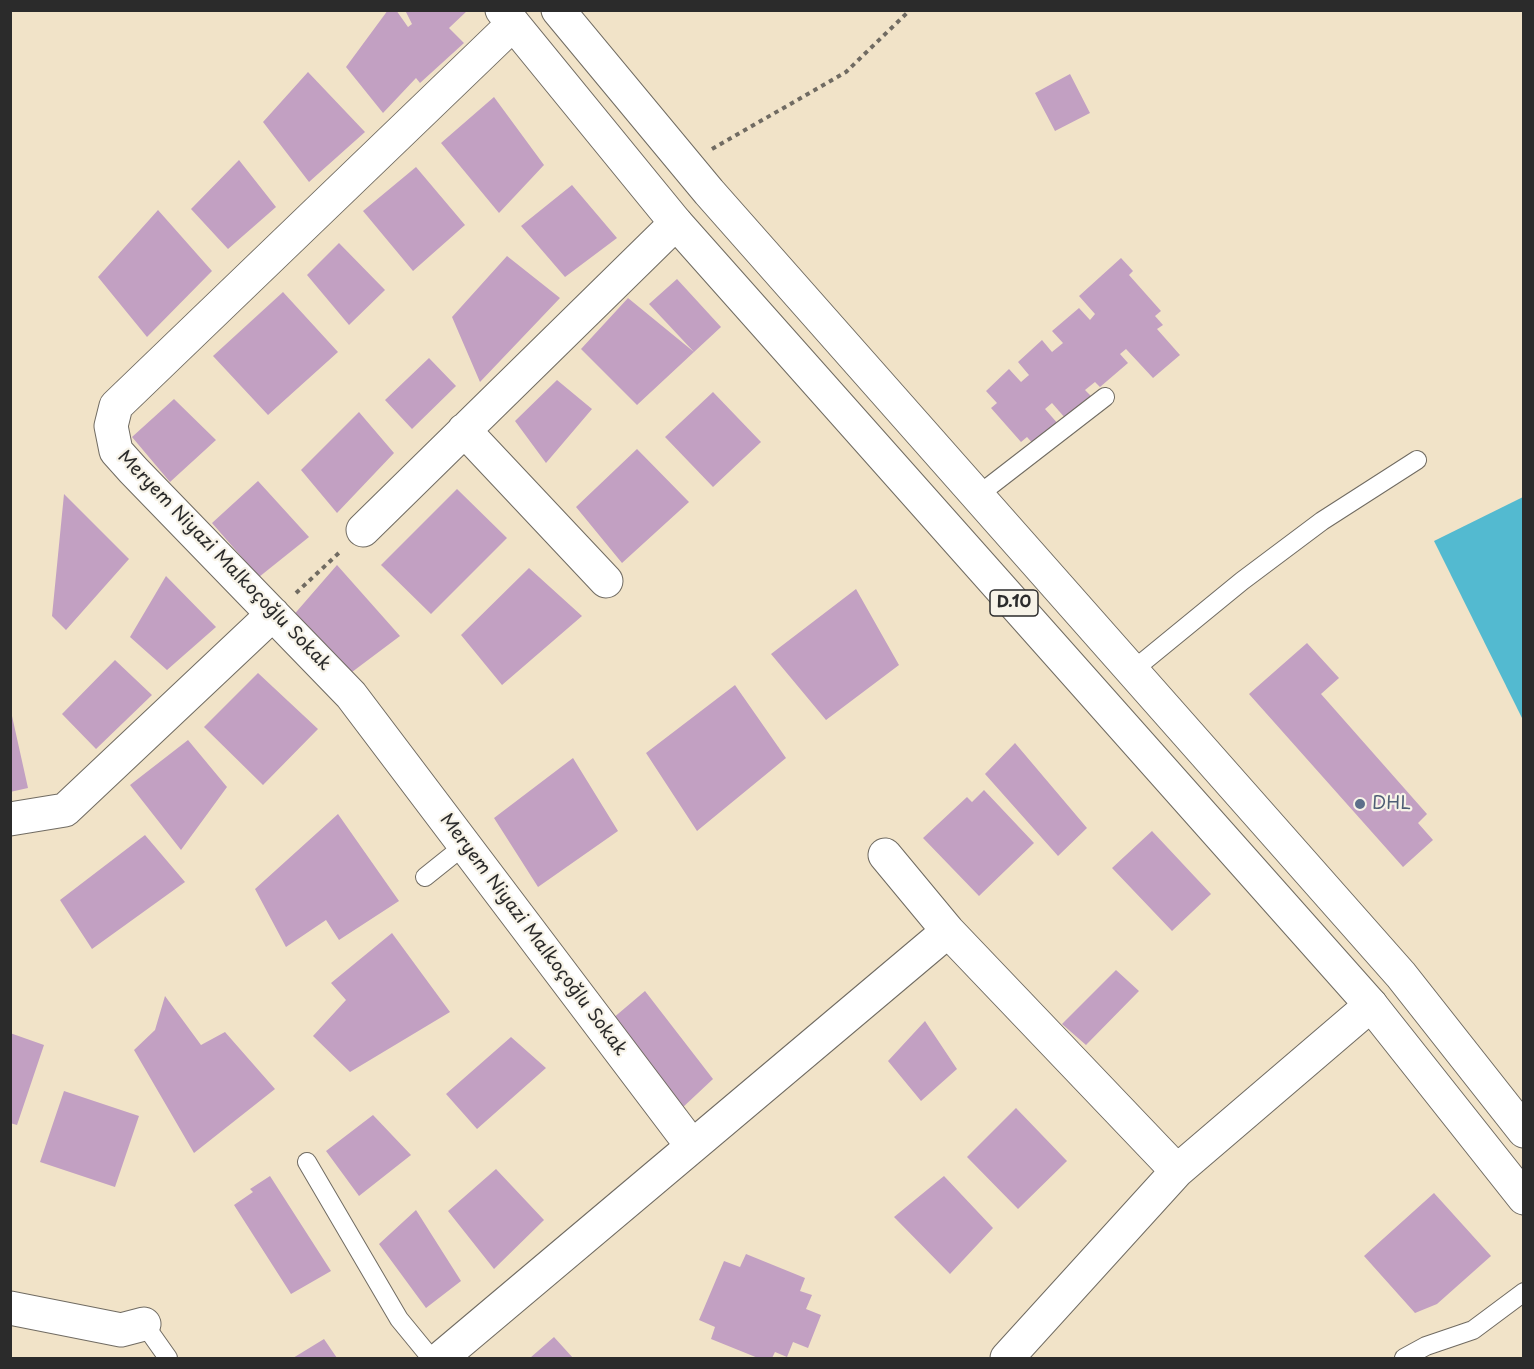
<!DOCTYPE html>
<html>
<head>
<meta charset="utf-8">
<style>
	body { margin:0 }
	#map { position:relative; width:1534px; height:1369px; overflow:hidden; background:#f1e3c8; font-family:"Playpen Sans",sans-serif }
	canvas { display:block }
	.frame { position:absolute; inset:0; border:12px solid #2b2b2b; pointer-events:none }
</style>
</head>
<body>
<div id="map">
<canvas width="1534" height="1369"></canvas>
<div class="frame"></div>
</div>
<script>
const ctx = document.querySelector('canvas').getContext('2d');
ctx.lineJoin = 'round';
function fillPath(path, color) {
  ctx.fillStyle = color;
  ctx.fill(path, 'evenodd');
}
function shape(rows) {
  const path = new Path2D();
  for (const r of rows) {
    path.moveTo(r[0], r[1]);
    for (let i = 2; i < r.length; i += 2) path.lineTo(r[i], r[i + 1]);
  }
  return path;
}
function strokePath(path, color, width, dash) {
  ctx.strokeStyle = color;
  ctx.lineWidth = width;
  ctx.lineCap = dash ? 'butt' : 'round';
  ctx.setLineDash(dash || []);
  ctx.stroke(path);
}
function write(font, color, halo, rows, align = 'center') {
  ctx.font = font + ' "Playpen Sans",sans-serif';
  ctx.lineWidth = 4.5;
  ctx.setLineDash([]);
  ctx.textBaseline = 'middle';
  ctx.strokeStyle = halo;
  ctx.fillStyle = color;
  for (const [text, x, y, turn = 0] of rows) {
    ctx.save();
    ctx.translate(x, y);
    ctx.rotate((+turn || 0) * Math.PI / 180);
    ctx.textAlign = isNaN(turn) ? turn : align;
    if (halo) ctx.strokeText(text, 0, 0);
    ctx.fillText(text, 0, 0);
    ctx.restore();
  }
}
fillPath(shape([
	[1523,497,1523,720,1434,541]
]), '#53bad0');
fillPath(shape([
	[388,10,396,10,408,27,412,24,405,10,468,10,449,28,464,43,420,83,416,78,383,113,346,67],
	[308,72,365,132,309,182,263,122],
	[1070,74,1090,113,1055,131,1035,93],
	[494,97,544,165,499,213,441,143],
	[239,160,276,207,228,249,191,209],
	[416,167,465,225,413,271,363,211],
	[572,185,617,238,565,277,521,226],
	[158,210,212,271,147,337,98,277],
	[339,243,385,290,349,325,307,275],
	[507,256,560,298,480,382,452,317],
	[1121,258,1133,271,1129,275,1161,311,1155,316,1163,325,1157,329,1180,355,1153,378,1126,349,1120,354,1128,363,1100,387,1095,382,1085,390,1091,396,1066,419,1052,403,1045,409,1059,425,1035,446,1027,437,1021,442,991,408,997,403,986,391,1009,369,1021,382,1029,375,1018,362,1042,340,1052,352,1063,343,1052,331,1079,308,1090,320,1095,314,1079,296],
	[677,279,721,327,694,352,649,304],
	[283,292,338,352,268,415,213,356],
	[628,298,694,352,637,405,581,349],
	[429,358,456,386,412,429,385,400],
	[557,380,592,409,546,463,515,421],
	[713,392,761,442,713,487,665,437],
	[174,399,216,440,170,482,132,437],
	[359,412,394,453,337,513,301,470],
	[637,449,689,502,622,563,576,507],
	[258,481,309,537,259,577,212,523],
	[457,489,507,538,431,614,381,565],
	[64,494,129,559,66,630,52,616],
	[337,565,400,636,344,678,291,618],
	[529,568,582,616,502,685,461,635],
	[166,576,216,627,167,670,130,637],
	[856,589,899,665,826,720,771,654],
	[1307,643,1339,678,1321,694,1427,814,1418,823,1433,840,1403,867,1249,694],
	[115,660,152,695,96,749,62,714],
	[258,673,318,729,263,785,204,727],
	[735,685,786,758,697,831,646,753],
	[10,707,28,788,10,792],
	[188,740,227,787,181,850,130,785],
	[1015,743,1087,828,1058,856,985,774],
	[573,758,618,831,538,887,494,818],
	[984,790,1034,843,979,896,923,838,967,797,972,802],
	[338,814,399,901,339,940,326,920,286,947,255,889],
	[1152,831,1211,894,1172,931,1112,868],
	[145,835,185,882,92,949,60,900],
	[392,933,450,1012,350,1072,313,1036,346,1000,331,983],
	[1116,970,1139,991,1086,1045,1062,1024],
	[645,991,713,1079,681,1109,612,1019],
	[165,996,201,1045,225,1032,275,1089,194,1153,134,1050,155,1030],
	[925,1021,957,1069,921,1101,888,1061],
	[10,1033,44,1045,17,1125,10,1123],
	[511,1037,546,1068,477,1129,446,1094],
	[64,1091,139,1116,115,1187,40,1162],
	[1016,1108,1067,1161,1018,1209,967,1157],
	[373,1115,411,1155,359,1196,326,1151],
	[496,1169,544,1220,494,1269,448,1211],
	[270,1176,331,1271,291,1294,234,1205,253,1192,250,1189],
	[944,1176,993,1228,950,1274,894,1217],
	[1434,1193,1491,1256,1437,1304,1415,1313,1364,1256],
	[416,1210,461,1281,426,1308,379,1244],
	[746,1254,805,1278,800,1291,812,1295,806,1309,821,1315,808,1348,793,1342,787,1357,775,1352,772,1358,758,1358,711,1339,715,1327,699,1320,724,1261,740,1267],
	[554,1337,573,1358,530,1358],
	[324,1339,337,1358,293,1358]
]), '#c2a0c2');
const service = shape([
	[977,496,1105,397],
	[1132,671,1242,581,1322,521,1417,460],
	[425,877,465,845],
	[307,1162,399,1319,431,1358],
	[144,1324,168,1358],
	[1404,1358,1426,1346,1473,1330,1524,1292]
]);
const minor = shape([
	[513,24,116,406,111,426,116,451,133,470,351,695,692,1146],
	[464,430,606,581],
	[363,530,676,223],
	[10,819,65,810,273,614],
	[885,855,948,931,1177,1171],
	[10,1308,121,1330,144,1324],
	[441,1358,948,931],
	[1007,1358,1177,1171,1371,1005]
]);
const primary = shape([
	[502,10,676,223,1371,1005,1524,1198],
	[558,10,709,192,1401,975,1524,1131]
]);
strokePath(service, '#706b62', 20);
strokePath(minor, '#706b62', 35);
strokePath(primary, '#706b62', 35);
strokePath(shape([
	[712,149,846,72,910,10],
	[296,593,341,551]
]), '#706b62', 4, [4.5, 4.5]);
strokePath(service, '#fff', 18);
strokePath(minor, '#fff', 33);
strokePath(primary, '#fff', 33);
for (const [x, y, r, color] of [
	[1360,804,6,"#5c6f8a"]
]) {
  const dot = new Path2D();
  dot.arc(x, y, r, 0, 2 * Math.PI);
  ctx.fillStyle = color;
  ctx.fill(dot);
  strokePath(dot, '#f7f3e8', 2);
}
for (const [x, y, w] of [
	[1014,603,48]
]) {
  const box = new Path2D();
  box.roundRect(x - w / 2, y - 13, w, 26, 4.5);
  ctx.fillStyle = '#f7f3e8';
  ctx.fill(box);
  strokePath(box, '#2b2b2b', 1.5);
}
write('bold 16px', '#2b2b2b', null, [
	["D.10",1014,603]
]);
write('18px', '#2b2b2b', '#f7f3e8', [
	["Meryem Niyazi Malkoçoğlu Sokak",224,561,46],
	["Meryem Niyazi Malkoçoğlu Sokak",533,935,53]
]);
write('18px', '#4e5e75', '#f7f3e8', [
	["DHL",1372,804]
], 'left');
</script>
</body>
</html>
